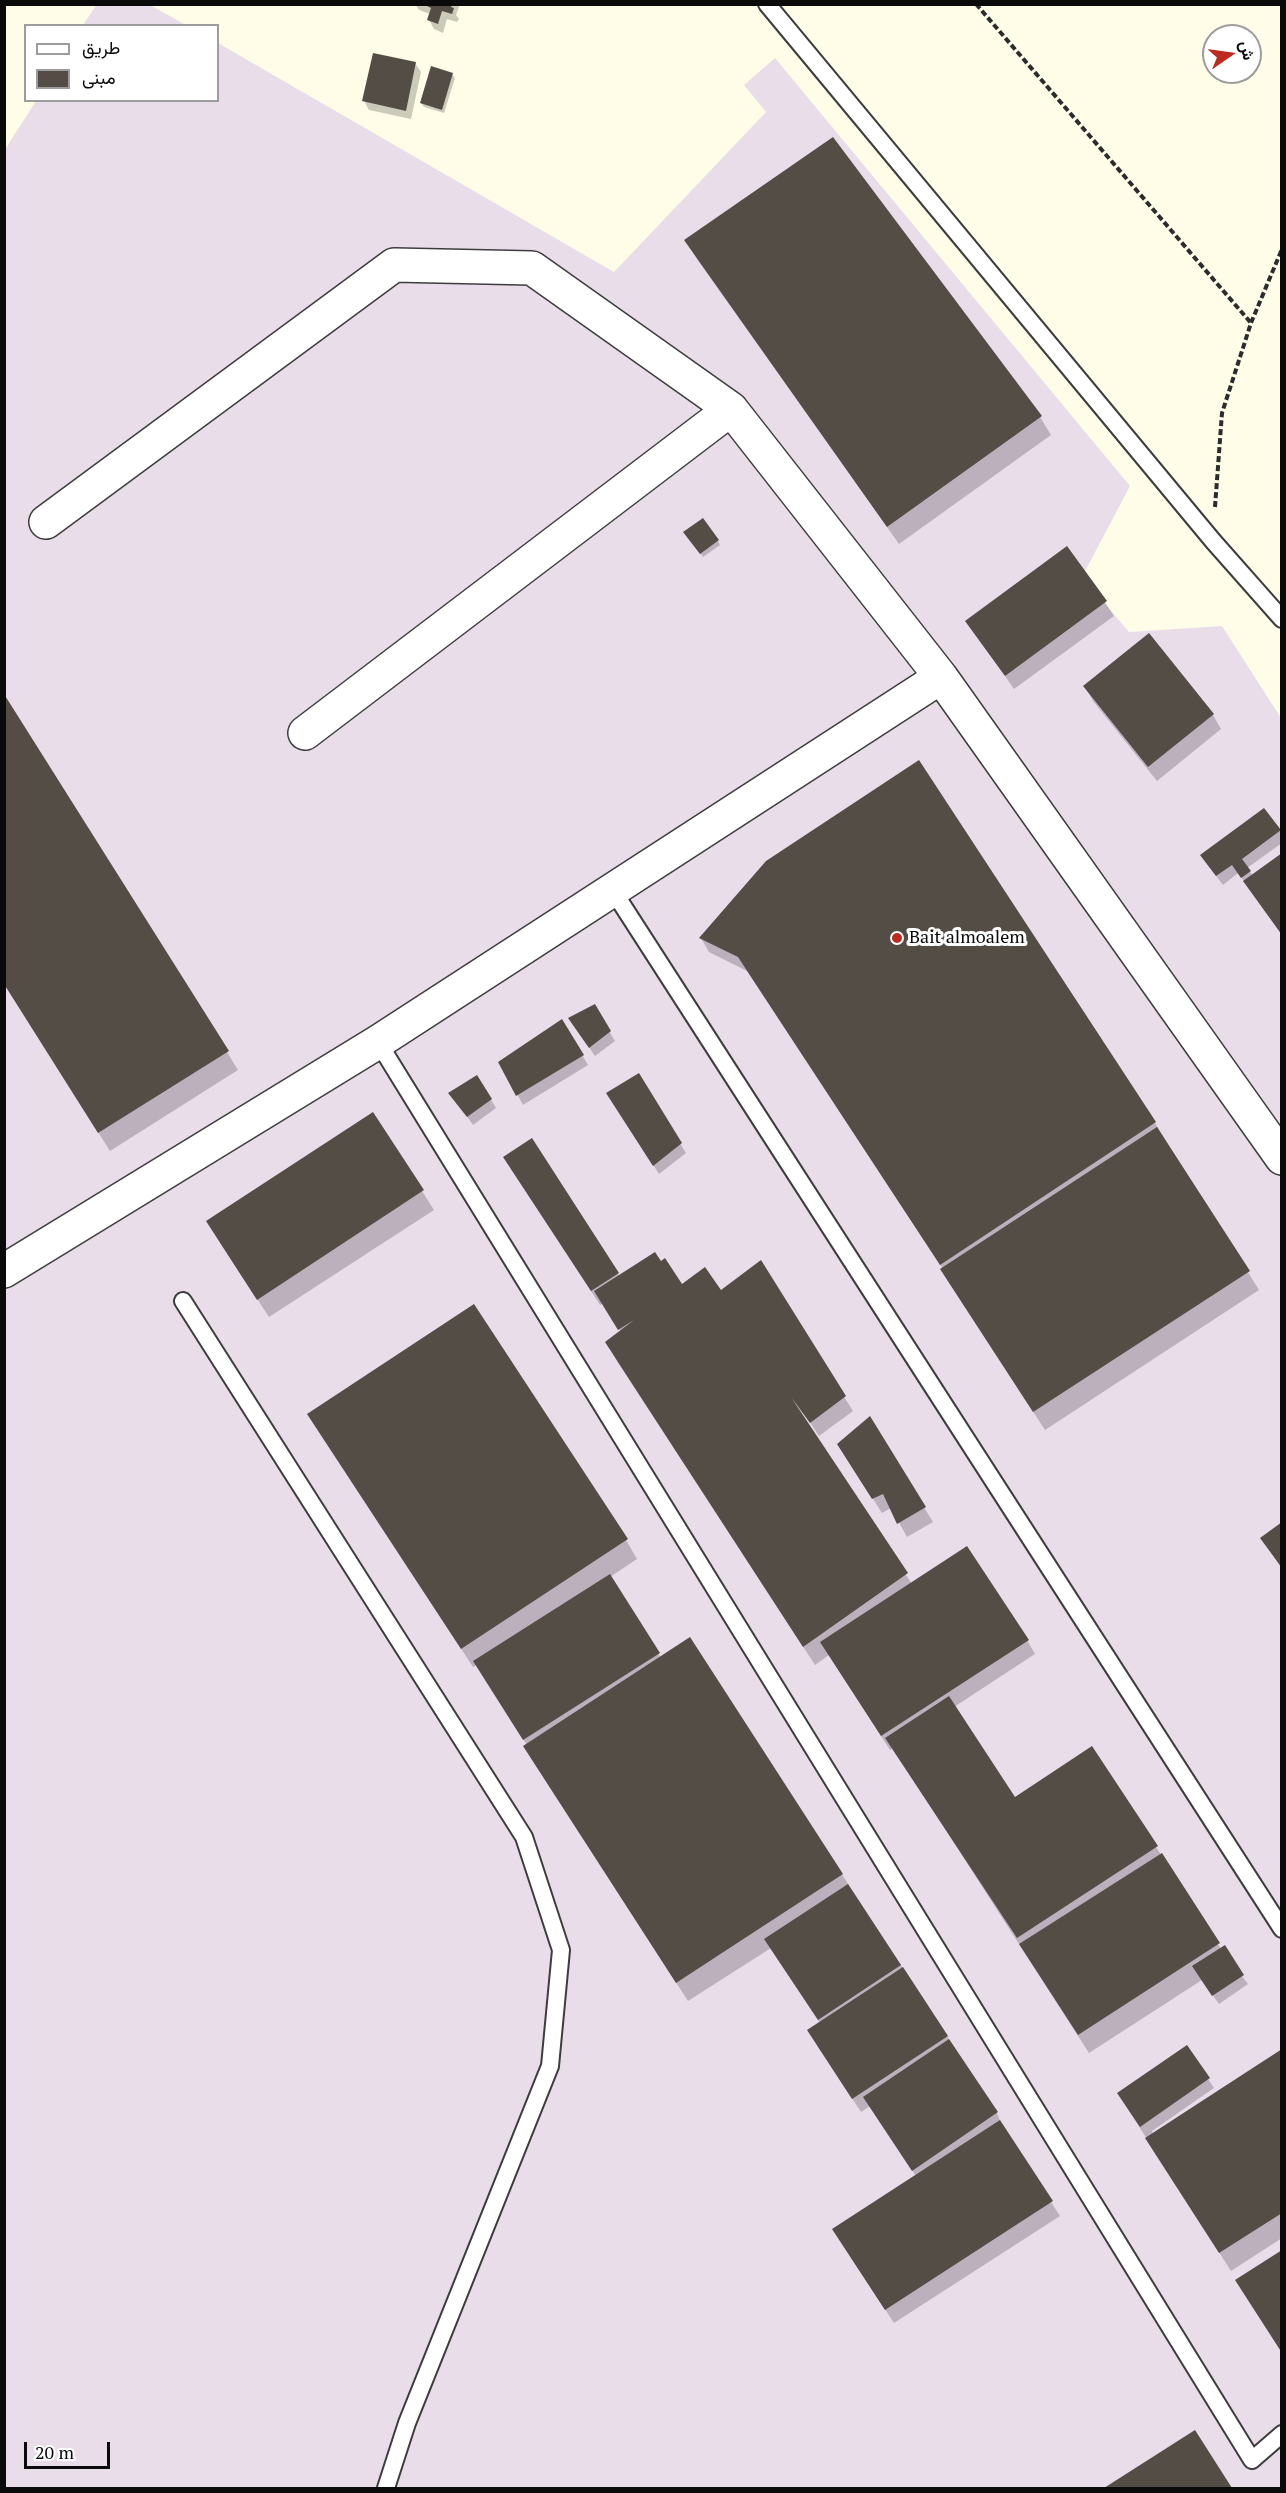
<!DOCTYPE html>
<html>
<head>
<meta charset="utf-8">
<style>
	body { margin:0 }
	#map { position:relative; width:1286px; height:2493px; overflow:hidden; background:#fffde8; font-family:"PT Serif",Vazirmatn,serif }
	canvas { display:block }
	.frame { position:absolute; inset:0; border:6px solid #0a0a0a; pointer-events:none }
	.legend { position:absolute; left:24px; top:24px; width:195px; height:78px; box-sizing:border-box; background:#fff; border:2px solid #9d9d9d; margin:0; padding:8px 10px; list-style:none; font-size:18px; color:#0a0a0a }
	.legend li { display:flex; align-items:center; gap:12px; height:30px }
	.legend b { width:30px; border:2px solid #9d9d9d }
	.north { position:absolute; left:1202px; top:24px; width:60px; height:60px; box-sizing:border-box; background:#fff; border:2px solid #9d9d9d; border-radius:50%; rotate:77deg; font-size:16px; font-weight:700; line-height:24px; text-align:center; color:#0a0a0a }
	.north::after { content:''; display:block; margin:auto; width:21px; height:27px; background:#be2a1f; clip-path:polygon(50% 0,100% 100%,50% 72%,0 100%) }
	.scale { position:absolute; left:24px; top:2442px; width:86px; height:27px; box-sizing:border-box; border:3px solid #0a0a0a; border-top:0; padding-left:8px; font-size:18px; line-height:21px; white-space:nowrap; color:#0a0a0a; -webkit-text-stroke:4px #fff; paint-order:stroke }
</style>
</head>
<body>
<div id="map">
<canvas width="1286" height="2493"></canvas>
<div class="frame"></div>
<ul class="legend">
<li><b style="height:8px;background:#fff"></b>طريق</li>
<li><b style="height:16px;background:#534d46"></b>مبنى</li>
</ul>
<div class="north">ش</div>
<div class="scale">20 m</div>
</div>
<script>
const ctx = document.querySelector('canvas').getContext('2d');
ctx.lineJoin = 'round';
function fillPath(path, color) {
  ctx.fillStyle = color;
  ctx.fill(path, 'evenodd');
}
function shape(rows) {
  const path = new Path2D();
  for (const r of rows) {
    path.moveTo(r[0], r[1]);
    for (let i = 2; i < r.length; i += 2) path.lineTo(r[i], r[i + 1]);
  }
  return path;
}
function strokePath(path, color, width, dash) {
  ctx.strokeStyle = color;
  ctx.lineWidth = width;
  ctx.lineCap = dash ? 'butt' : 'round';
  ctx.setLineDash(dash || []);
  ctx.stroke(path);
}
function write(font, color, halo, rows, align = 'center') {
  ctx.font = font + ' "PT Serif",serif';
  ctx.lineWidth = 6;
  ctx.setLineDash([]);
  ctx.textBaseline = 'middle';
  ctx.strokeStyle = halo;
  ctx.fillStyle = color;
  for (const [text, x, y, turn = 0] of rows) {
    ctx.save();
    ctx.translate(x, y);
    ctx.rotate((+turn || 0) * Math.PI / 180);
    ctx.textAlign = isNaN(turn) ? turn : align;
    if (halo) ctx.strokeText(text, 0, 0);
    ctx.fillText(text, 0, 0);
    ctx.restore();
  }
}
fillPath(shape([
	[97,4,150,5,186,25,83,25],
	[218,43,614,272,766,112,744,85,775,58,1130,486,1082,577,1129,632,1222,626,1281,718,1281,2488,5,2488,4,151,36,101,218,100]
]), '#eaddea');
fillPath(shape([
	[415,4,460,4,456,15,459,19,457,22,447,19,443,33,434,29,429,20,430,14,419,10],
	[415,63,421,72,411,119,369,110,364,101],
	[452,74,455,78,444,113,424,107,421,103],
	[686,241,1040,417,1051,435,899,544,697,259],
	[688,536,718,541,720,545,703,557],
	[1105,602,1114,616,1014,689,967,621],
	[1149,635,1213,715,1221,729,1157,781,1093,701,1085,686],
	[918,762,1155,1123,1259,1290,1045,1430,953,1288,943,1269,747,971,709,952,701,938],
	[1264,810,1282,834,1282,843,1247,868,1253,876,1282,855,1282,935,1238,873,1223,885,1207,864],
	[4,983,227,1052,238,1070,110,1151],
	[594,1006,615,1041,595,1056,575,1027],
	[562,1021,588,1065,523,1105,500,1062],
	[638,1076,686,1153,659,1174,614,1103],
	[477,1077,496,1108,473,1125,450,1093],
	[373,1114,434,1210,269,1317,219,1241],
	[532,1140,620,1277,720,1292,760,1262,853,1411,819,1436,795,1399,792,1401,912,1584,1027,1640,1035,1654,954,1707,1014,1799,1156,1847,1221,1949,1248,1984,1219,2004,1202,1980,1089,2053,893,1748,890,1750,829,1655,815,1665,617,1361,607,1342,621,1332,603,1303,600,1305,513,1171],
	[870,1419,933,1522,907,1537,891,1508,882,1513,847,1458],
	[320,1433,626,1540,637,1559,610,1577,661,1658,689,1639,997,2113,1003,2128,1060,2216,894,2323,842,2243,916,2176,870,2106,861,2112,817,2045,820,2023,771,1948,688,2001,536,1765,527,1745,477,1665,473,1667],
	[1282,1524,1282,1569,1262,1538],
	[1187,2047,1214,2088,1152,2131,1153,2134,1282,2051,1282,2238,1231,2271,1124,2103],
	[1194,2432,1230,2488,1106,2488]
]), '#0003');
fillPath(shape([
	[423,4,452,4,451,7,454,8,452,14,442,11,438,24,427,20,431,8],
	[373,53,416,62,406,111,362,101],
	[431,66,453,73,442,110,420,103],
	[833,137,1042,416,887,527,684,240],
	[703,518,719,540,700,554,683,532],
	[1067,546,1107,601,1005,676,965,621],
	[1149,633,1214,714,1148,767,1083,686],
	[4,694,229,1051,98,1133,4,984],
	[919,760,1156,1122,940,1265,738,957,699,938,766,861],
	[1264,808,1281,830,1242,859,1251,871,1241,878,1232,865,1216,876,1200,855],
	[1282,853,1282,935,1243,881],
	[595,1004,611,1031,589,1048,568,1018],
	[562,1019,584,1055,516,1096,498,1062],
	[639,1073,682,1143,653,1166,606,1093],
	[477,1075,492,1099,467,1117,448,1093],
	[373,1112,424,1190,257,1300,206,1221],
	[1157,1127,1250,1271,1033,1412,940,1269],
	[532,1138,619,1273,591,1291,503,1157],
	[655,1252,661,1261,665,1258,682,1284,705,1267,721,1290,761,1260,846,1396,810,1423,791,1397,908,1573,803,1647,605,1342,634,1320,618,1330,594,1291],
	[474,1304,628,1539,461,1649,307,1414],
	[870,1416,926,1507,897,1524,883,1494,872,1499,837,1444],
	[1282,1522,1282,1568,1260,1538],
	[967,1546,1029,1640,881,1736,820,1642],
	[610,1574,660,1653,523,1740,473,1661],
	[690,1637,843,1874,676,1983,523,1746],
	[949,1696,1015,1797,1092,1746,1158,1846,1017,1938,885,1738],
	[1162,1853,1220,1943,1078,2035,1019,1944],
	[848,1884,901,1965,818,2020,764,1939],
	[1225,1945,1244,1975,1212,1996,1192,1966],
	[903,1967,948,2036,852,2099,807,2030],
	[949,2039,998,2112,912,2171,863,2097],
	[1187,2045,1210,2078,1140,2127,1117,2093],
	[1282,2049,1282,2213,1219,2253,1145,2138],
	[1000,2120,1053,2201,885,2310,832,2229],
	[1282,2250,1282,2353,1235,2280],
	[1195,2430,1232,2488,1104,2488]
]), '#534d46');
const service = shape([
	[767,4,1213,541,1282,619],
	[612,889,1282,1929],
	[378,1042,1252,2460,1282,2434],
	[183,1301,524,1837,561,1950,550,2066,407,2423,386,2488]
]);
const minor = shape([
	[46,522,394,265,532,268,731,409,941,677,1282,1158],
	[305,733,731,409],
	[4,1271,378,1042,941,677]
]);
strokePath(service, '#3d3d3d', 20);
strokePath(minor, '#3d3d3d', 36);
strokePath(shape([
	[976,4,1251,323],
	[1215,507,1222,413,1251,323,1282,249]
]), '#2c2c2c', 4, [6, 3]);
strokePath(service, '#fff', 16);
strokePath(minor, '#fff', 33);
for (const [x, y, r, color] of [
	[897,938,6,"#be2a1f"]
]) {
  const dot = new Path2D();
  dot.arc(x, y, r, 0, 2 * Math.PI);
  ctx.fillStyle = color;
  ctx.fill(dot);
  strokePath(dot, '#fff', 2);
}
write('18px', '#0a0a0a', '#fff', [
	["Bait almoalem",909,938]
], 'left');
</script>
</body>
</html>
